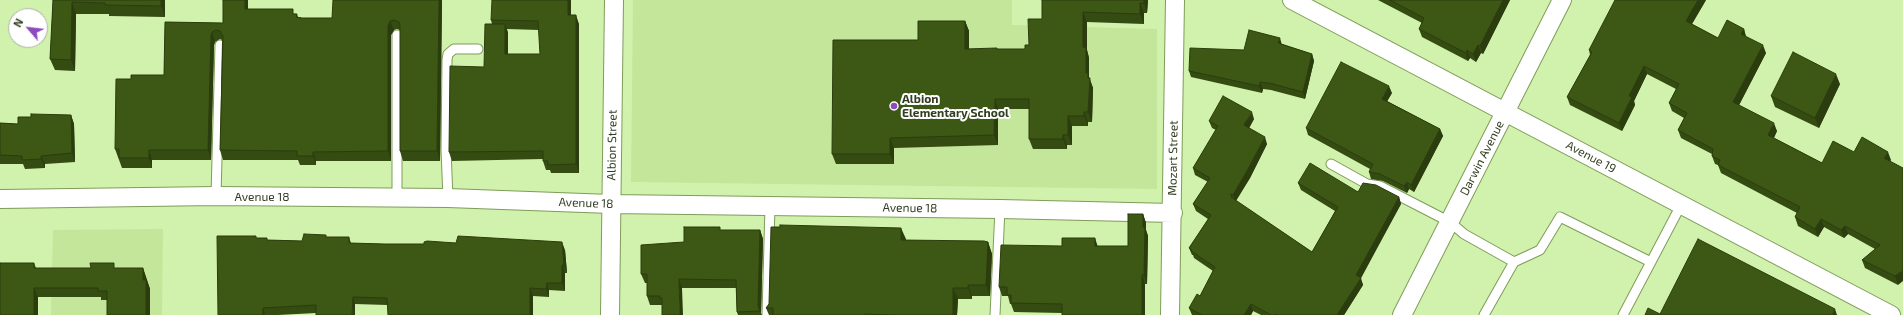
<!DOCTYPE html>
<html>
<head>
<meta charset="utf-8">
<style>
	body { margin:0 }
	#map { position:relative; width:1903px; height:315px; overflow:hidden; background:#d1f2ac; font-family:"Exo 2",sans-serif }
	canvas { display:block }
	.north { position:absolute; left:8px; top:8px; width:40px; height:40px; box-sizing:border-box; background:#fff; border:1px solid #adb2a7; border-radius:50%; rotate:298deg; font-size:11px; font-weight:700; line-height:16px; text-align:center; color:#323e22 }
	.north::after { content:''; display:block; margin:auto; width:14px; height:18px; background:#8e4abf; clip-path:polygon(50% 0,100% 100%,50% 72%,0 100%) }
</style>
</head>
<body>
<div id="map">
<canvas width="1903" height="315"></canvas>
<div class="north">N</div>
</div>
<script>
const ctx = document.querySelector('canvas').getContext('2d');
ctx.lineJoin = 'round';
function fillPath(path, color) {
  ctx.fillStyle = color;
  ctx.fill(path, 'evenodd');
}
function shape(rows) {
  const path = new Path2D();
  for (const r of rows) {
    path.moveTo(r[0], r[1]);
    for (let i = 2; i < r.length; i += 2) path.lineTo(r[i], r[i + 1]);
  }
  return path;
}
function strokePath(path, color, width, dash) {
  ctx.strokeStyle = color;
  ctx.lineWidth = width;
  ctx.lineCap = dash ? 'butt' : 'round';
  ctx.setLineDash(dash || []);
  ctx.stroke(path);
}
function write(font, color, halo, rows, align = 'center') {
  ctx.font = font + ' "Exo 2",sans-serif';
  ctx.lineWidth = 4;
  ctx.setLineDash([]);
  ctx.textBaseline = 'middle';
  ctx.strokeStyle = halo;
  ctx.fillStyle = color;
  for (const [text, x, y, turn = 0] of rows) {
    ctx.save();
    ctx.translate(x, y);
    ctx.rotate((+turn || 0) * Math.PI / 180);
    ctx.textAlign = isNaN(turn) ? turn : align;
    if (halo) ctx.strokeText(text, 0, 0);
    ctx.fillText(text, 0, 0);
    ctx.restore();
  }
}
fillPath(shape([
	[633,0,1012,0,1012,25,1157,29,1157,189,631,182],
	[163,229,162,315,51,315,53,230]
]), '#c3e69a');
const service = shape([
	[1331,164,1367,184,1380,186,1450,222,1464,234,1514,262],
	[216,196,220,45],
	[397,198,397,35],
	[448,198,446,150,447,60,448,54,454,49,478,49],
	[767,315,770,206],
	[995,315,1000,209],
	[1484,315,1514,262,1540,250,1560,217,1651,262],
	[1623,315,1681,205]
]);
const minor = shape([
	[1292,0,1891,315],
	[0,199,216,196,448,198,611,204,1000,209,1173,213],
	[610,315,614,0],
	[1170,315,1175,0],
	[1402,315,1562,0]
]);
strokePath(service, '#7f9c5a', 11);
strokePath(minor, '#7f9c5a', 20);
strokePath(service, '#fff', 9);
strokePath(minor, '#fff', 18);
fillPath(shape([
	[53,0,165,0,165,17,109,16,109,14,76,14,75,71,55,70,50,59],
	[442,0,440,161,403,161,400,151,400,30,397,29,394,30,391,35,391,161,316,161,316,165,300,165,298,160,223,160,220,150,222,40,220,39,215,42,214,45,211,160,152,160,152,168,122,168,115,149,131,79,164,75,165,22,223,23,248,9,297,14,298,17,302,18,332,18],
	[571,0,571,15,579,24,579,173,551,173,550,170,546,170,543,161,543,159,452,161,449,152,484,67,492,24,491,20],
	[507,29,539,30,540,54,508,54,508,33],
	[1042,0,1148,0,1147,13,1144,13,1144,24,1087,22,1087,50,1089,58,1089,77,1093,88,1092,122,1088,122,1088,126,1072,126,1072,145,1067,145,1067,149,1033,149,1029,139,1029,109,998,109,998,145,894,148,894,164,836,164,832,154,918,40,965,21,969,31,969,49,1025,49,1029,45,1042,19],
	[1378,0,1510,0,1483,54,1481,53,1476,62,1470,58,1468,61,1422,37,1419,29,1422,23],
	[1706,0,1692,24,1718,38,1744,29,1746,37,1766,53,1739,105,1777,131,1774,138,1822,163,1854,152,1891,160,1890,161,1898,285,1865,268,1862,260,1875,249,1848,234,1844,238,1824,227,1818,237,1798,226,1795,217,1797,213,1721,173,1718,165,1715,164,1712,156,1712,154,1681,138,1678,130,1684,118,1672,111,1669,103,1676,89,1647,74,1634,101,1635,105,1622,131,1570,105,1567,97,1590,55,1589,50],
	[1282,44,1312,54,1314,61,1305,99,1271,90,1263,89,1262,93,1191,77,1189,71,1244,50],
	[1840,84,1819,128,1775,107,1771,96],
	[1392,93,1387,101,1440,129,1443,136,1414,192,1409,189,1407,193,1383,181,1371,179,1369,172,1370,169,1308,135,1306,128],
	[71,115,74,124,75,162,45,164,45,168,25,169,23,164,0,164,0,123,18,124,31,117],
	[1254,119,1249,128,1267,144,1250,178,1236,201,1312,252,1335,211,1301,190,1298,183,1399,197,1401,204,1360,278,1363,285,1344,315,1261,315,1253,311,1251,315,1192,315,1189,308,1200,296,1213,271,1194,258,1193,255,1192,255,1189,248,1208,219,1196,211,1193,204,1208,182,1195,175,1193,168,1216,130,1212,128,1209,121],
	[1143,214,1146,223,1146,230,1148,236,1147,284,1145,284,1145,315,1062,315,1062,313,1014,312,1011,304,1010,304,1008,296,1002,296,999,287,1062,246,1128,246],
	[721,230,760,230,763,239,761,313,762,315,738,315,737,312,736,288,682,288,662,305,650,305,647,296,647,283,645,283,641,274,684,242],
	[256,236,256,238,268,240,302,241,326,237,349,237,351,243,565,250,567,273,565,273,565,291,549,290,549,297,533,296,387,305,355,304,316,313,278,315,218,315],
	[906,239,906,240,988,242,992,254,990,296,972,296,972,299,958,299,957,315,769,315,766,308,769,304],
	[34,263,36,268,143,268,150,289,107,300,101,300,101,297,38,297,38,315,0,315]
]), '#344b11');
fillPath(shape([
	[161,0,165,0,165,17,161,6],
	[245,0,248,0,248,19,245,9],
	[439,0,442,0,440,161,437,151],
	[568,0,571,0,571,24,568,15],
	[1144,0,1148,0,1147,13,1144,3],
	[1503,0,1510,0,1483,54,1480,46],
	[1698,0,1706,0,1689,29,1686,21],
	[72,2,76,14,75,71,71,60],
	[1140,3,1144,13,1144,24,1140,14],
	[1083,12,1087,22,1087,50,1089,58,1089,77,1093,88,1092,122,1088,112,1086,73,1083,47],
	[576,15,579,24,579,173,576,164],
	[390,21,394,30,391,35,391,161,388,151,388,26],
	[965,21,969,31,969,59,965,49],
	[505,24,508,33,508,63,505,54],
	[1744,29,1746,37,1741,34],
	[212,32,215,42,214,45,211,160,208,150,211,35],
	[1280,38,1282,45,1278,43],
	[1478,45,1481,53,1476,62,1473,54],
	[1763,45,1766,53,1736,111,1733,102],
	[1467,50,1470,58,1468,61,1466,53],
	[1312,54,1314,61,1305,99,1303,92],
	[1644,66,1647,74,1634,101,1635,105,1622,131,1619,123,1629,96],
	[1836,74,1840,84,1819,128,1815,118],
	[1260,82,1263,89,1262,93,1259,86],
	[1389,86,1392,93,1385,105,1382,99],
	[995,99,998,109,998,145,994,135],
	[1084,112,1088,122,1088,126,1084,116],
	[1252,112,1254,119,1247,132,1244,125],
	[71,115,74,124,75,162,72,153],
	[1068,116,1072,126,1072,145,1068,135],
	[1774,123,1777,131,1771,143,1768,135],
	[1440,129,1443,136,1414,192,1411,185],
	[1063,135,1067,145,1067,149,1063,139],
	[1265,137,1267,144,1250,178,1235,202,1233,195],
	[890,138,894,148,894,164,890,154],
	[149,150,152,160,152,168,149,158],
	[313,152,316,161,316,165,313,156],
	[1888,152,1891,160,1887,166,1884,158],
	[41,156,45,164,45,168,41,159],
	[1407,182,1409,189,1407,193,1404,186],
	[1399,197,1401,204,1359,282,1361,278,1363,285,1344,315,1337,315,1356,275],
	[1143,214,1146,223,1146,230,1148,236,1147,284,1144,275],
	[1821,219,1824,227,1818,237,1815,229],
	[1845,226,1848,234,1844,238,1841,230],
	[901,228,906,239,905,251,901,240],
	[760,230,763,239,761,313,758,306],
	[1095,238,1098,247,1095,246],
	[562,242,565,250,567,273,564,265],
	[988,242,992,254,990,296,986,285],
	[562,265,565,273,565,291,562,283],
	[143,268,150,289,150,315,146,315,143,280],
	[1903,270,1903,281,1898,285,1895,276],
	[1142,275,1145,284,1145,315,1142,315],
	[679,279,682,288,683,315,680,315],
	[547,283,549,290,549,297,546,289],
	[968,285,972,296,972,299,968,288],
	[34,288,38,297,38,315,34,315],
	[530,288,533,296,533,315,530,315],
	[953,288,958,299,957,315,953,315],
	[353,297,355,304,355,315,352,315],
	[1251,304,1253,311,1251,315,1244,315],
	[263,308,265,315,263,315],
	[1835,309,1837,315,1832,315]
]), '#2b3d0e');
const building = shape([
	[53,0,161,0,161,6,105,5,105,3,72,2,71,60,50,59,53,0],
	[223,0,245,0,245,9,293,9,293,14,297,14,296,17,302,18,332,18,333,0,439,0,437,151,400,151,400,26,399,22,394,20,390,21,388,26,388,151,313,152,313,156,297,156,297,151,220,150,223,36,220,31,216,30,212,32,211,35,208,150,149,150,149,158,119,158,119,149,115,149,116,79,131,79,131,75,164,75,165,22,223,23,223,0],
	[492,0,568,0,568,15,576,15,576,164,548,165,548,161,543,161,543,151,449,152,450,66,484,67,485,24,505,24,505,54,540,54,538,21,491,20,492,0],
	[1042,0,1144,0,1144,3,1140,3,1140,14,1083,12,1083,47,1086,48,1086,73,1088,73,1088,78,1090,78,1088,112,1084,112,1084,116,1068,116,1068,135,1063,135,1063,139,1029,139,1029,99,995,99,994,135,890,138,890,154,832,154,833,40,918,40,918,21,965,21,965,49,997,48,997,49,1025,49,1025,45,1029,45,1028,19,1042,19,1042,0],
	[1390,0,1503,0,1480,46,1478,45,1473,54,1467,50,1466,53,1419,29,1424,18,1390,0],
	[1615,0,1698,0,1686,21,1718,38,1727,20,1744,29,1741,34,1763,45,1733,102,1774,123,1768,135,1822,163,1833,141,1854,152,1862,137,1888,152,1884,158,1903,168,1903,270,1895,276,1862,260,1880,245,1845,226,1841,230,1821,219,1815,229,1795,217,1800,207,1718,165,1720,160,1712,156,1713,149,1678,130,1687,113,1669,103,1679,84,1644,66,1629,96,1632,97,1619,123,1567,97,1592,52,1589,50,1615,0],
	[1249,30,1280,38,1278,43,1312,54,1303,92,1269,83,1260,82,1259,86,1189,71,1190,48,1244,50,1249,30],
	[1793,52,1836,74,1815,118,1771,96,1793,52],
	[1341,62,1389,86,1382,99,1440,129,1411,185,1407,182,1404,186,1380,174,1369,172,1373,164,1306,128,1341,62],
	[1223,96,1252,112,1244,125,1265,137,1247,171,1233,195,1230,194,1232,196,1231,197,1312,252,1338,207,1298,183,1310,163,1358,192,1363,183,1376,185,1399,197,1356,275,1361,278,1337,315,1278,315,1276,314,1275,315,1271,315,1251,304,1244,315,1202,315,1189,308,1197,294,1200,296,1215,267,1191,251,1192,250,1189,248,1211,215,1193,204,1210,178,1193,168,1218,126,1209,121,1223,96],
	[31,114,71,115,72,153,41,156,41,159,22,160,22,156,0,155,0,123,18,124,18,117,31,117,31,114],
	[1128,214,1143,214,1143,227,1145,227,1144,275,1142,275,1142,315,1062,315,1062,304,1011,303,1011,295,1007,295,1007,287,999,287,1001,245,1062,246,1062,238,1095,238,1095,246,1128,246,1128,214],
	[780,225,901,228,901,240,984,241,988,242,986,285,968,285,968,288,953,288,953,315,896,315,865,314,865,315,773,315,773,308,766,308,769,304,771,227,780,227,780,225],
	[684,227,720,227,720,230,760,230,758,306,760,311,737,312,736,280,679,279,680,315,662,315,662,298,659,298,660,296,647,296,647,274,641,274,641,245,684,242,684,227],
	[304,234,326,235,326,237,349,237,349,243,385,244,424,244,424,242,427,241,456,243,458,236,562,242,564,265,562,265,562,283,547,283,546,289,530,288,530,315,388,315,387,298,353,297,352,315,316,315,316,305,263,308,263,315,218,315,217,236,256,236,256,238,267,238,267,240,302,241,304,234],
	[1698,239,1835,309,1832,315,1645,315,1648,308,1660,314,1698,239],
	[0,263,34,263,34,268,91,268,90,263,114,263,114,268,143,268,143,280,146,280,146,315,107,315,107,291,98,291,98,288,34,288,34,315,0,315,0,263]
]);
fillPath(building, '#3d5714');
strokePath(building, '#2b3d0e', 1);
for (const [x, y, r, color] of [
	[894,106,4,"#8e4abf"]
]) {
  const dot = new Path2D();
  dot.arc(x, y, r, 0, 2 * Math.PI);
  ctx.fillStyle = color;
  ctx.fill(dot);
  strokePath(dot, '#fff', 1.5);
}
write('bold 12px', '#323e22', '#fff', [
	["Albion",902,99],
	["Elementary School",902,113]
], 'left');
write('12px', '#323e22', '#fff', [
	["Albion Street",612,145,-89],
	["Avenue 19",1591,157,28],
	["Mozart Street",1173,158,-89],
	["Darwin Avenue",1482,158,-63],
	["Avenue 18",262,197],
	["Avenue 18",586,203,2],
	["Avenue 18",910,208,1]
]);
</script>
</body>
</html>
